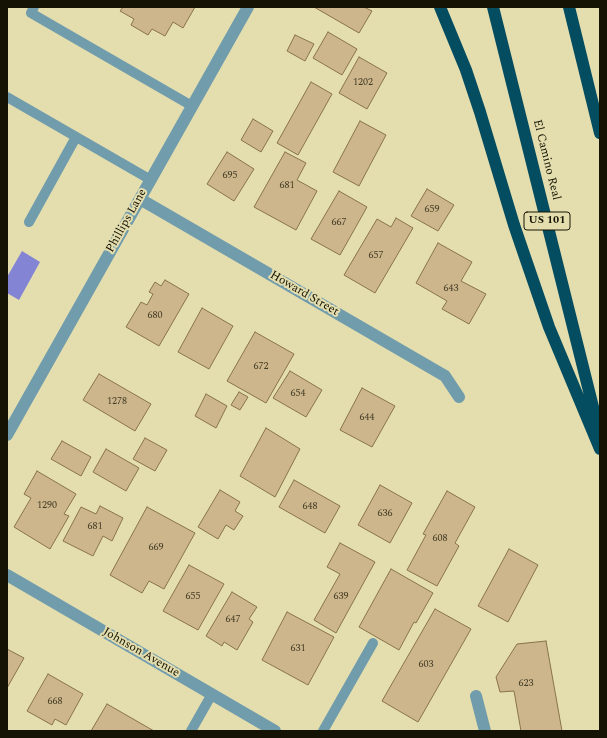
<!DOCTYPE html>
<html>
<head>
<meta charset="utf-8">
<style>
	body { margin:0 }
	#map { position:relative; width:607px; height:738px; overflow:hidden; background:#e4deaf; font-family:Spectral,serif }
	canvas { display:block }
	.frame { position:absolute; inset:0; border:8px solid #151303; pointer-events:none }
</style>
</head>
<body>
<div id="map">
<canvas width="607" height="738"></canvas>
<div class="frame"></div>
</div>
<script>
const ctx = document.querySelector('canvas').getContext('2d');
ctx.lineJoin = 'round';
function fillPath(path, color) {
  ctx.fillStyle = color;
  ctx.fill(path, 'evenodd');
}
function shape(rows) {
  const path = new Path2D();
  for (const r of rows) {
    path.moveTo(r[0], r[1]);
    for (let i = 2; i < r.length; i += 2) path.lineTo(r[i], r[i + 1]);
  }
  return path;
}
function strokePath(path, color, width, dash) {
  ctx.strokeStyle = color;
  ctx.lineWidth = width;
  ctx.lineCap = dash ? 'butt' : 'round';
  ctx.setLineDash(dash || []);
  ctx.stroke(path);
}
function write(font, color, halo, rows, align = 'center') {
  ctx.font = font + ' Spectral,serif';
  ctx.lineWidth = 4;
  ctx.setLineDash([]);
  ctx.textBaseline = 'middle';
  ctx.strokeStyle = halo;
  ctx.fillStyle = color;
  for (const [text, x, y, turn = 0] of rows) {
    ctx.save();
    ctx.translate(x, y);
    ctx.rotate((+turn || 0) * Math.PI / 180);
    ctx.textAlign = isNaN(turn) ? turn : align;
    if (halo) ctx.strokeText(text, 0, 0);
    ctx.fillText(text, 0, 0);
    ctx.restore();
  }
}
fillPath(shape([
	[22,251,40,262,19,300,7,293,7,277]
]), '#8484d4');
const building = shape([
	[123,7,195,7,183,28,173,22,165,36,152,29,148,35,131,25,134,19,120,11,123,7],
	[314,7,364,7,372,11,359,33,314,7],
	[328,32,357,49,342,75,313,58,328,32],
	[295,35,314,44,305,61,287,51,295,35],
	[359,57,387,73,367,109,339,93,359,57],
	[311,82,332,94,298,155,277,143,311,82],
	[253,119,273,131,261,152,241,140,253,119],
	[360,121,386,135,359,186,333,172,360,121],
	[227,152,254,169,234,201,207,184,227,152],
	[285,152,306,163,297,180,317,191,296,230,254,207,285,152],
	[427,189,454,205,438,231,411,216,427,189],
	[339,191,367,207,340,255,311,239,339,191],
	[396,218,413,228,375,293,344,275,377,219,391,227,396,218],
	[438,243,472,262,461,281,486,294,469,324,442,309,447,301,416,283,438,243],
	[165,280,189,294,159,346,126,327,141,302,147,305,153,294,149,292,155,282,161,286,165,280],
	[202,308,233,326,209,369,178,352,202,308],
	[255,332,294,354,266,403,227,381,255,332],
	[290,371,322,390,306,417,273,398,290,371],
	[99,374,151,404,135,431,83,400,99,374],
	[362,388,395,406,372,447,340,430,362,388],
	[239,392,248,397,240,410,231,405,239,392],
	[206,394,227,406,216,428,195,416,206,394],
	[266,428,300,449,275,497,240,476,266,428],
	[145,438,167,450,155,471,133,459,145,438],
	[62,441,91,457,81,476,51,459,62,441],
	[106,449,139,468,126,491,93,472,106,449],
	[37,471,76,494,64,514,69,516,50,549,14,527,31,498,24,494,37,471],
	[294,480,340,506,325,533,279,507,294,480],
	[380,485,412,503,390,543,358,525,380,485],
	[220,490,240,502,235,511,243,516,234,530,226,525,218,539,198,527,220,490],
	[447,491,475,507,455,543,459,546,437,586,407,570,426,535,423,534,447,491],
	[100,506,123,518,112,541,103,536,93,556,63,541,81,507,96,514,100,506],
	[147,507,195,533,164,589,149,581,142,593,110,575,147,507],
	[340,543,375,562,336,633,314,620,340,574,327,567,340,543],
	[509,549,538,565,508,622,478,606,509,549],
	[189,565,224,584,198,630,163,611,189,565],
	[391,569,433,593,416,623,414,622,399,650,359,627,391,569],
	[232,592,257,607,249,619,253,622,237,650,224,642,222,646,206,636,232,592],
	[435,609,471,629,418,722,382,701,435,609],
	[287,612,334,637,308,685,262,660,287,612],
	[546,641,562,731,521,731,514,691,500,692,496,677,517,644,546,641],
	[7,649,24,658,7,688,7,649],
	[48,674,83,694,66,725,55,719,52,725,27,711,48,674],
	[107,704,154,731,91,731,107,704]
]);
fillPath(building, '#cdb68c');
strokePath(building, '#88724b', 1);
strokePath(shape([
	[34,7,31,13,192,106],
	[7,97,151,180],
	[29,222,76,137],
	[191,731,212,694],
	[323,731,373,643]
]), '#709cac', 10);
strokePath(shape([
	[140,199,445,376,459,397],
	[7,435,248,7],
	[7,575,275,731],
	[476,696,485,731]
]), '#709cac', 12);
strokePath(shape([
	[440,7,466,70,480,112,514,225,549,327,600,449],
	[493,7,600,435],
	[569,7,600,133]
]), '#044d60', 12);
write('10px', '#433c25', null, [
	["1202",363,83],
	["695",230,176],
	["681",287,186],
	["659",432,210],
	["667",339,223],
	["657",376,256],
	["643",451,289],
	["680",155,316],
	["672",261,367],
	["654",298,394],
	["1278",117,402],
	["644",367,418],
	["1290",47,506],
	["648",310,507],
	["636",385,514],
	["681",95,527],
	["608",440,539],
	["669",156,548],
	["655",193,597],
	["639",341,597],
	["647",233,620],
	["631",298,649],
	["603",426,665],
	["623",526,684],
	["668",55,702]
]);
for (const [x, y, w] of [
	[547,221,46]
]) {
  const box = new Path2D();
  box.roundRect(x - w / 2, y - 9, w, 18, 3);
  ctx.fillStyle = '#e4deaf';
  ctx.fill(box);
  strokePath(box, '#151303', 1);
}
write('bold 11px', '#151303', null, [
	["US 101",547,221]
]);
write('12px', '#151303', '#e4deaf', [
	["El Camino Real",546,160,76],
	["Phillips Lane",127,221,-61],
	["Howard Street",304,294,30],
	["Johnson Avenue",141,653,30]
]);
</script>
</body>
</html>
